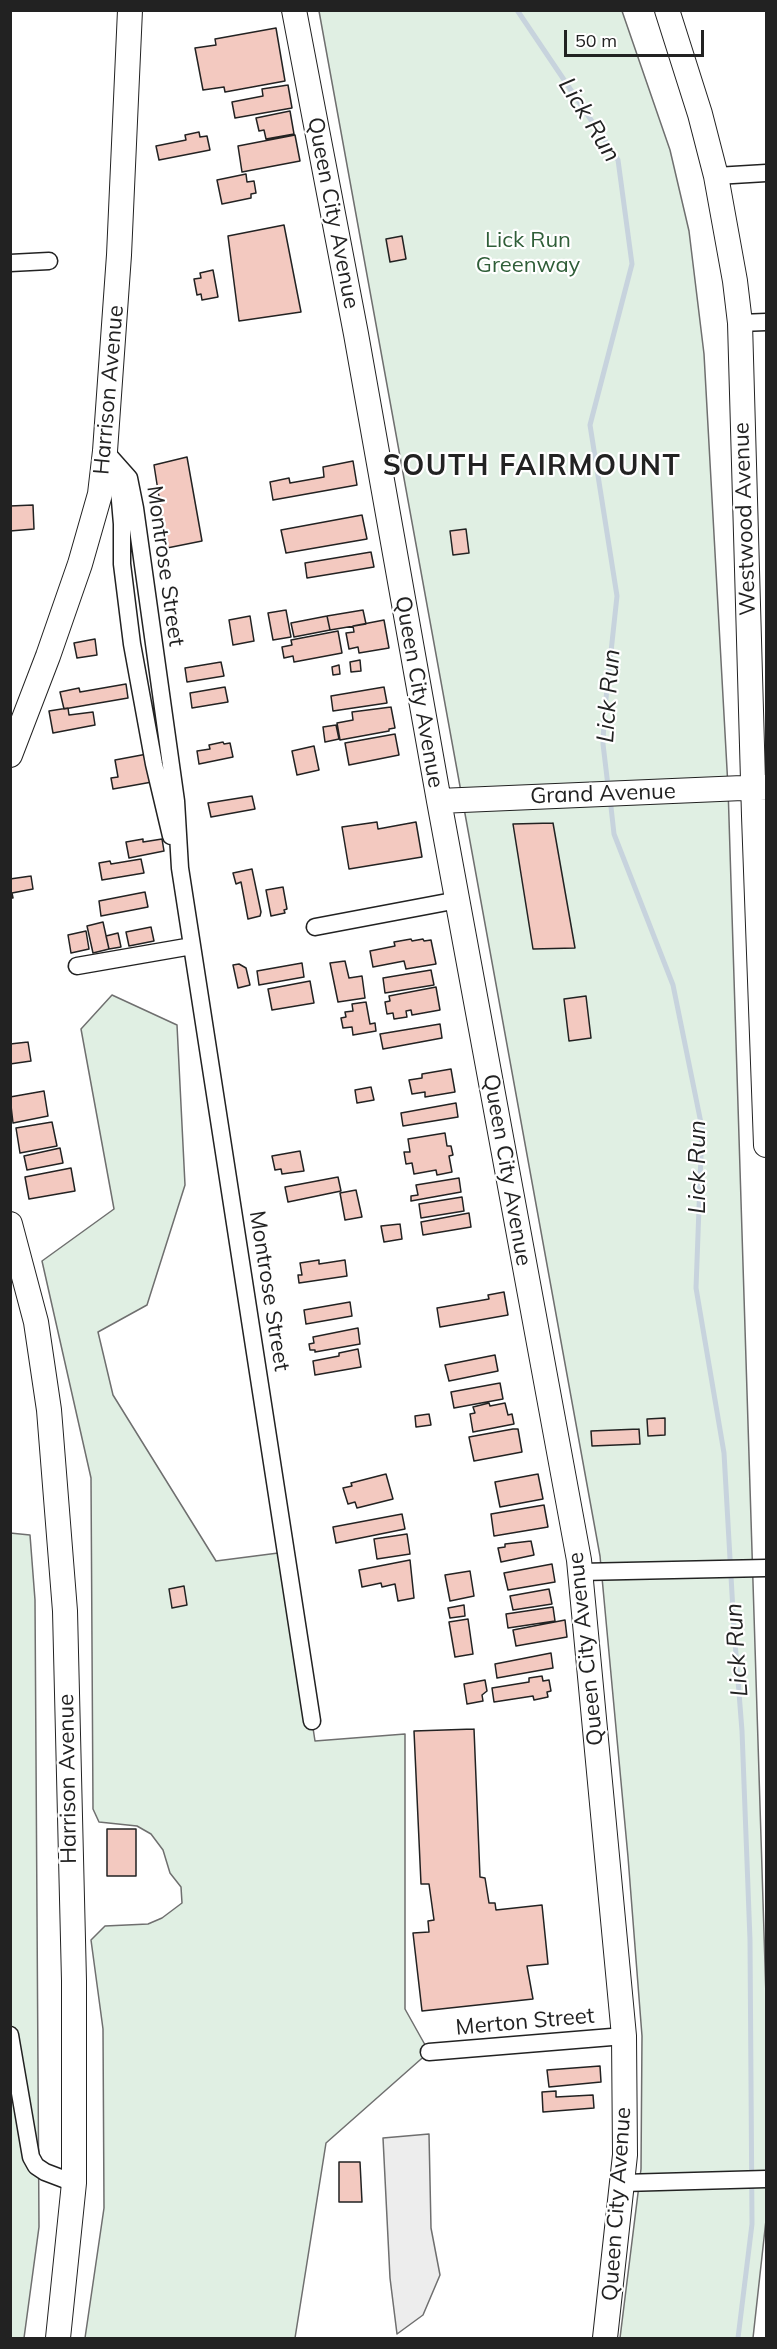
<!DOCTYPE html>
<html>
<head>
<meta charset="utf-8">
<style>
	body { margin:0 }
	#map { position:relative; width:777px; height:2349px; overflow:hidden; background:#fff; font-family:Mulish,sans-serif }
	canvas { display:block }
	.frame { position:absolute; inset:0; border:12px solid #222; pointer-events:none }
	.scale { position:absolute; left:564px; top:30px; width:140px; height:27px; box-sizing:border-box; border:3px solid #222; border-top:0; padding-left:8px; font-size:18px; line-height:21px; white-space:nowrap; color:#222; -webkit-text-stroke:4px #fff; paint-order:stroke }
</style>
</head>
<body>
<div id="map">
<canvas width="777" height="2349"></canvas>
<div class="frame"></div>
<div class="scale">50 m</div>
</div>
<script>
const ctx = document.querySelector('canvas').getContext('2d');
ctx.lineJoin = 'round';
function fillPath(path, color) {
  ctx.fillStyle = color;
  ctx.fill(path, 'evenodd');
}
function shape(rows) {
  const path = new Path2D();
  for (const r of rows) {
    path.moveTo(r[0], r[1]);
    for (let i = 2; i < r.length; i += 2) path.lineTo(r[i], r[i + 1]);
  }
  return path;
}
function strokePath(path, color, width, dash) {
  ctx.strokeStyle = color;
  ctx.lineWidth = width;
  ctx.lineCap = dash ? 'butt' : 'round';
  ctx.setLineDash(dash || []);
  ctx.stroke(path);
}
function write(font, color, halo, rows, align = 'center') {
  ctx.font = font + ' Mulish,sans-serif';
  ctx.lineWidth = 4.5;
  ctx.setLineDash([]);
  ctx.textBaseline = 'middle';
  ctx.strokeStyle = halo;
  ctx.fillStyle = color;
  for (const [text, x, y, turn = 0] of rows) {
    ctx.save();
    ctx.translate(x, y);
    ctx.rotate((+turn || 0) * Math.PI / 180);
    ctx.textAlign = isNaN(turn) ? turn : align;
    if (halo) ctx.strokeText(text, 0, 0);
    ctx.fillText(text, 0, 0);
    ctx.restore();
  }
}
const green = shape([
	[319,11,622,11,670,150,689,231,704,354,728,787,766,1996,766,2220,753,2338,620,2338,641,2169,642,2036,628,1857,600,1556,319,11],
	[112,995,177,1025,185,1185,147,1305,98,1332,113,1395,216,1561,286,1552,315,1741,405,1734,405,2009,429,2052,326,2143,295,2338,85,2338,104,2208,103,2029,91,1940,105,1926,148,1924,162,1918,182,1903,181,1887,170,1873,163,1850,151,1834,137,1826,99,1822,93,1809,91,1478,42,1261,114,1209,81,1029,112,995],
	[10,1533,30,1535,35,1600,39,2227,24,2338,10,2338,10,1533]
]);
fillPath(green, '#e0efe3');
strokePath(green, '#6f6f6f', 1.5);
const parking = shape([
	[429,2134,431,2228,440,2275,423,2315,397,2334,390,2278,383,2138,429,2134]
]);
fillPath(parking, '#ededed');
strokePath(parking, '#6f6f6f', 1.5);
strokePath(shape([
	[517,10,618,160,632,264,590,425,617,596,604,717,603,744,608,786],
	[610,798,614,834,673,985,702,1128,696,1288,724,1453,734,1629,742,1731,750,1940,752,2224,738,2338]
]), '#c7d3dd', 5);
const building = shape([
	[276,28,285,81,225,92,224,87,203,90,195,48,216,45,215,39,276,28],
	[288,85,292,108,235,118,232,102,263,96,262,89,288,85],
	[290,111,294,134,266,139,264,130,259,131,256,118,290,111],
	[199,132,200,137,207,136,210,150,159,160,156,146,186,140,185,135,199,132],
	[295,135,300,161,242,172,238,146,295,135],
	[246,174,247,182,254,181,256,193,251,194,251,198,222,204,217,180,246,174],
	[284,225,301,312,239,321,228,236,284,225],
	[402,236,406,259,390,262,386,239,402,236],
	[213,270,218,297,202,300,201,294,197,295,194,279,201,278,200,273,213,270],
	[187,457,202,541,167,548,154,465,187,457],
	[353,461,357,485,273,500,270,482,289,478,290,483,324,477,323,467,353,461],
	[33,505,34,529,10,531,10,506,33,505],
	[362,515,367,539,286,553,281,530,362,515],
	[466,529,469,553,453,555,450,531,466,529],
	[371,552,374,567,307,578,305,563,371,552],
	[286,610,291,637,273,640,268,613,286,610],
	[363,610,366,624,330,630,327,616,363,610],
	[250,616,254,641,233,645,229,620,250,616],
	[327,616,330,630,294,637,291,623,327,616],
	[384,620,389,648,359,653,358,647,349,649,346,633,354,632,353,626,384,620],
	[338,631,342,653,294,662,293,656,284,658,282,647,292,645,291,640,338,631],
	[95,639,97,655,77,658,74,643,95,639],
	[360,660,361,671,351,672,350,662,360,660],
	[221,662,224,676,187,682,185,668,221,662],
	[339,665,340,674,333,675,332,667,339,665],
	[126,684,128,698,64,709,60,692,79,688,80,692,126,684],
	[225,687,228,702,192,708,190,693,225,687],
	[384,687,387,703,333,711,331,696,384,687],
	[391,707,395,728,389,729,389,731,340,740,337,723,353,720,352,712,391,707],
	[68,708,69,715,93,712,95,725,53,733,49,711,68,708],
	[336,725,339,739,325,742,323,727,336,725],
	[395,734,399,755,349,765,345,743,395,734],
	[223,742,224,744,230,743,233,757,199,764,197,751,210,749,209,745,223,742],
	[314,746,319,770,297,775,292,751,314,746],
	[147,754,152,782,113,789,111,778,118,777,115,760,147,754],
	[252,796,255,809,211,817,208,803,252,796],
	[377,822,378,829,416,822,422,857,349,869,342,827,377,822],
	[553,823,575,948,533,949,513,824,553,823],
	[143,839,143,842,162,839,164,851,129,858,126,842,143,839],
	[141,859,144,873,102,880,99,863,110,861,111,864,141,859],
	[252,869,261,912,260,916,248,919,241,882,236,884,233,873,252,869],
	[31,876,33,889,12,893,13,898,10,898,10,879,31,876],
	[283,887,287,909,284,910,285,913,271,916,266,890,283,887],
	[145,892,148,907,101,916,99,901,145,892],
	[103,922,109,949,93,953,87,926,103,922],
	[151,927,154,941,129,946,126,932,151,927],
	[86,931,89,949,71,953,68,935,86,931],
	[118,933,121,947,109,949,106,936,118,933],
	[411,939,412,941,423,939,424,941,431,940,436,964,406,969,404,961,373,967,370,951,395,946,394,942,411,939],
	[345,961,349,978,362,976,365,998,338,1002,330,963,345,961],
	[302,963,304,977,259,985,257,971,302,963],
	[239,964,246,968,250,985,238,988,233,965,239,964],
	[431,970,434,985,385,993,383,978,431,970],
	[310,981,314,1003,272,1010,268,989,310,981],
	[436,987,440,1010,412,1015,411,1010,406,1011,407,1017,394,1019,393,1013,387,1014,385,1002,390,1001,389,996,436,987],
	[586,996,591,1038,569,1041,564,999,586,996],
	[366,1002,370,1024,375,1023,376,1031,353,1035,352,1027,343,1028,341,1018,346,1017,345,1012,353,1011,352,1004,366,1002],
	[440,1024,442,1038,383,1049,380,1034,440,1024],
	[28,1042,31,1061,10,1064,10,1044,28,1042],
	[451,1069,455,1092,425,1097,425,1092,412,1094,409,1080,422,1078,422,1074,451,1069],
	[371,1087,374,1100,357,1103,355,1090,371,1087],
	[44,1091,48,1116,13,1123,10,1097,44,1091],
	[456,1103,458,1117,403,1126,401,1113,456,1103],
	[52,1122,57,1146,20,1153,16,1128,52,1122],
	[445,1133,447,1146,451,1146,453,1155,449,1156,452,1172,437,1175,436,1170,414,1174,412,1163,406,1164,404,1152,410,1152,408,1139,445,1133],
	[60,1148,63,1163,27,1170,24,1156,60,1148],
	[300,1151,304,1171,282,1174,281,1169,275,1170,272,1156,300,1151],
	[71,1168,75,1191,29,1199,25,1177,71,1168],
	[338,1177,341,1191,288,1202,285,1187,338,1177],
	[459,1178,461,1192,411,1201,411,1196,418,1195,416,1185,459,1178],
	[356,1190,362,1217,345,1220,340,1193,356,1190],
	[462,1197,464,1211,421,1218,419,1204,462,1197],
	[469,1213,471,1227,423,1235,421,1222,469,1213],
	[400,1224,402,1239,384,1242,381,1226,400,1224],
	[319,1260,319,1264,345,1260,347,1276,299,1283,298,1275,302,1275,300,1263,319,1260],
	[504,1292,508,1315,440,1327,437,1308,489,1299,488,1295,504,1292],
	[350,1302,352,1316,306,1324,304,1310,350,1302],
	[358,1328,360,1344,315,1352,315,1350,310,1350,309,1344,314,1343,313,1337,358,1328],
	[358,1349,361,1367,315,1375,313,1361,339,1356,339,1353,358,1349],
	[495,1355,498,1371,449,1381,445,1365,495,1355],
	[500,1383,503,1399,454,1408,451,1392,500,1383],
	[489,1403,490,1406,505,1403,508,1415,512,1414,514,1424,473,1432,470,1414,475,1413,473,1407,489,1403],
	[429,1414,431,1425,416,1427,415,1416,429,1414],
	[665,1418,665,1435,648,1436,647,1419,665,1418],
	[513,1429,518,1429,522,1452,474,1461,469,1437,513,1429],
	[639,1429,640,1444,592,1446,591,1431,639,1429],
	[386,1474,393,1499,357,1508,355,1502,348,1504,343,1488,352,1486,351,1483,386,1474],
	[538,1474,543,1499,500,1507,495,1482,538,1474],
	[544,1505,548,1527,494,1536,491,1514,544,1505],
	[402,1514,405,1529,336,1543,333,1527,402,1514],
	[407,1534,410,1554,377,1559,374,1539,407,1534],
	[531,1541,534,1555,501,1562,498,1548,505,1547,505,1544,531,1541],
	[410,1560,414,1598,398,1601,395,1584,382,1587,381,1583,362,1587,359,1570,410,1560],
	[552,1564,555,1582,508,1590,504,1573,552,1564],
	[470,1571,474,1596,450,1601,445,1575,470,1571],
	[184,1586,187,1605,172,1608,169,1589,184,1586],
	[549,1589,552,1604,513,1610,510,1596,549,1589],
	[464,1605,465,1616,450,1618,448,1608,464,1605],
	[553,1607,555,1621,508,1628,506,1614,553,1607],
	[468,1619,473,1654,455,1657,449,1622,468,1619],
	[565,1620,567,1637,516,1646,513,1630,565,1620],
	[551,1653,553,1668,497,1678,495,1664,551,1653],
	[542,1676,543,1681,549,1680,551,1691,547,1692,548,1697,534,1700,533,1696,494,1702,492,1688,529,1682,529,1678,542,1676],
	[485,1680,487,1691,482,1695,483,1701,467,1704,464,1684,485,1680],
	[474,1729,480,1877,485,1878,489,1903,495,1903,496,1910,542,1905,548,1964,527,1966,533,1999,422,2011,413,1933,429,1932,428,1921,434,1920,429,1884,421,1884,414,1731,474,1729],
	[107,1829,136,1829,136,1876,107,1876,107,1829],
	[600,2066,601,2082,549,2087,547,2070,600,2066],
	[556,2091,556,2097,593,2095,594,2108,543,2112,542,2092,556,2091],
	[339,2162,360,2162,362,2202,339,2202,339,2162]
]);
fillPath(building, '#f3c9c0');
strokePath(building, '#222', 1.5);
const street = shape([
	[716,176,766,173],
	[10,263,49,261],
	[740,323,766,322],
	[105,451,129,478,135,508,176,801,180,868,312,1721],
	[108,460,119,489,122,524,122,564,132,644,154,764,171,836],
	[315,927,458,900],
	[77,966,192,946],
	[580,1572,766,1568],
	[10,2035,31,2157,36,2166,45,2172,74,2183],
	[429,2052,624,2036],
	[623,2183,766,2179]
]);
const secondary = shape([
	[294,10,356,334,439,801,579,1560,624,2036,625,2155,605,2338],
	[667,10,700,114,716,176,735,281,740,323,754,816,766,1145],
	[10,755,48,656,80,564,100,494,105,451,119,255,130,10],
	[439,801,766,787],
	[10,1224,36,1322,49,1410,65,1611,74,1981,74,2183,58,2338]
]);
strokePath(street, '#222', 19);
strokePath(secondary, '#222', 26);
strokePath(street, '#fff', 16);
strokePath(secondary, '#fff', 24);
write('22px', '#222', '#fff', [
	["Queen City Avenue",333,213,79],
	["Harrison Avenue",109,390,-85],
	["Westwood Avenue",745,519,-92],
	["Montrose Street",165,566,82],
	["Queen City Avenue",419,692,80],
	["Grand Avenue",603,794,-2],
	["Queen City Avenue",507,1170,80],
	["Montrose Street",269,1291,81],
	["Queen City Avenue",586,1649,-96],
	["Harrison Avenue",68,1779,-91],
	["Merton Street",525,2022,-5],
	["Queen City Avenue",617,2204,-86]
]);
write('22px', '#2f5e38', '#fff', [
	["Lick Run",528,240],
	["Greenway",528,265]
]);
write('italic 24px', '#222', '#fff', [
	["Lick Run",589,120,58],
	["Lick Run",609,696,-86],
	["Lick Run",698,1167,-90],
	["Lick Run",737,1650,-94]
]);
ctx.letterSpacing = '1.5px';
write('bold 28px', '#222', '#fff', [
	["SOUTH FAIRMOUNT",532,467]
]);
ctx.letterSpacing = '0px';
</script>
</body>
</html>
